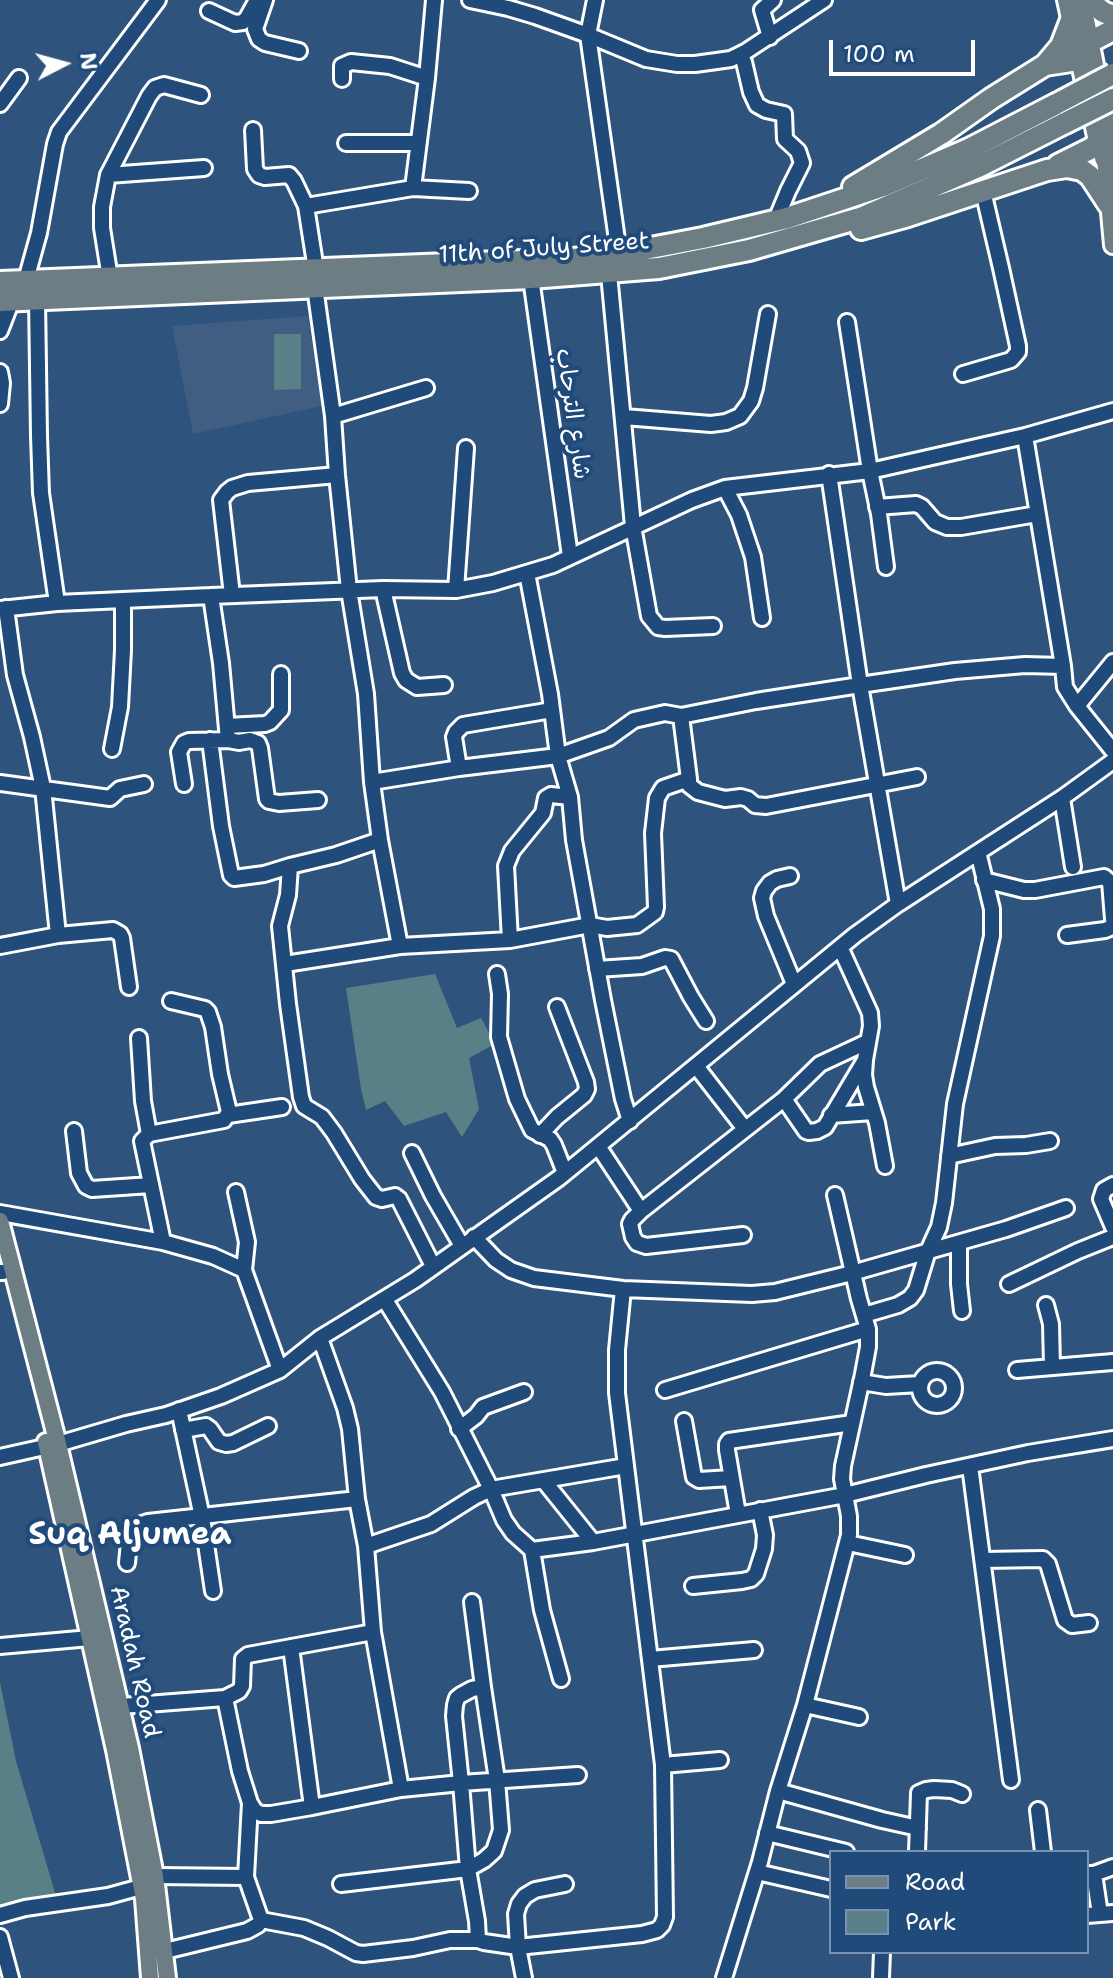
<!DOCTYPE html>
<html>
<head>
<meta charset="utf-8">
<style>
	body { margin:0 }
	#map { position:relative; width:1113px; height:1978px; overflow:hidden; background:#2e537d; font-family:"Shantell Sans",sans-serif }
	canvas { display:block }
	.legend { position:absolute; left:829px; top:1850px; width:260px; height:104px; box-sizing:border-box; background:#1f4a7a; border:2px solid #7992af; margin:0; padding:10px 14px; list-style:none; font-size:24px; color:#fff }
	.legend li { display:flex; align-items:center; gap:16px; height:40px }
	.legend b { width:40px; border:2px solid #7992af }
	.north { position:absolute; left:24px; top:24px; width:80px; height:80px; -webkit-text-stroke:6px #1f4a7a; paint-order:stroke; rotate:84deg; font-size:22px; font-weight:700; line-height:32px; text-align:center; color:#fff }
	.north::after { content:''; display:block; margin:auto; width:28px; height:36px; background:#fff; clip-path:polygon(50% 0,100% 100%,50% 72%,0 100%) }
	.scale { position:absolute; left:829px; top:40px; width:146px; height:36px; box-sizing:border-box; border:4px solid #fff; border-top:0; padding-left:10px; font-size:24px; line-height:28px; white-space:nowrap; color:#fff; -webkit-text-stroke:6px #1f4a7a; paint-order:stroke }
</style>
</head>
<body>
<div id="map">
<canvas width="1113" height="1978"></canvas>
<ul class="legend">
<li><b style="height:10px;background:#6c7e84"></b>Road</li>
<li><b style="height:22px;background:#598086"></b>Park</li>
</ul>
<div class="north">N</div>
<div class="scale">100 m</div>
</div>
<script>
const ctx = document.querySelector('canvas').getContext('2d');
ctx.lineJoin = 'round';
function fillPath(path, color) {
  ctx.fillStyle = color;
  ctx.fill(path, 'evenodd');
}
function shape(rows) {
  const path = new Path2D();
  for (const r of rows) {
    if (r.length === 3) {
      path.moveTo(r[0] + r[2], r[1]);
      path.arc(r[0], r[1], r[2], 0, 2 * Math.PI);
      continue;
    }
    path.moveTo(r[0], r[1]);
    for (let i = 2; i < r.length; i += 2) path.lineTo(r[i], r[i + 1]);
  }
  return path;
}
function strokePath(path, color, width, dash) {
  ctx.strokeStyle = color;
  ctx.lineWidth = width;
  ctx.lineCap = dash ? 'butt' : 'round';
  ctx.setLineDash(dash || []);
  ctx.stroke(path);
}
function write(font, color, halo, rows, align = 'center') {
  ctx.font = font + ' "Shantell Sans","Playpen Sans Arabic",sans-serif';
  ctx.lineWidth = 8;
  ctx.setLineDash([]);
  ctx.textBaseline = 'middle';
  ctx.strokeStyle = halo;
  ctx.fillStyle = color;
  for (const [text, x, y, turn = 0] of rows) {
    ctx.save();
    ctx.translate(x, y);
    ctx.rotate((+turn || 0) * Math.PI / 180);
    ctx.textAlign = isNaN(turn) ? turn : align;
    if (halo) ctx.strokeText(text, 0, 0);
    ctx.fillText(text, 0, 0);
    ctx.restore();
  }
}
fillPath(shape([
	[308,316,322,406,193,434,172,326]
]), '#405e81');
fillPath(shape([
	[274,334,301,334,301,389,274,390],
	[435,974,457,1028,481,1018,495,1044,469,1058,479,1109,462,1137,446,1112,404,1126,385,1101,366,1110,361,1089,346,988],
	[0,1682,16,1761,56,1896,0,1911]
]), '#598086');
const minor = shape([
	[265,0,255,29,259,39,265,43,299,51],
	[434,0,427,78,413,188,469,191],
	[470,0,508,8,535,16,588,35,646,59,677,64,695,64,731,59,745,52,824,0],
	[595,0,588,35,619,254],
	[209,11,235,23,243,22,247,18,257,0],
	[770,37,762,10,773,0],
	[739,55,744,62,751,92,757,105,766,110,784,114,785,139,798,151,802,163,788,191,776,220],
	[342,79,342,66,351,62,390,66,427,78],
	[0,104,19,78],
	[253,130,255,169,259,175,265,177,289,175,294,181,306,206,316,270],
	[346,143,417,143],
	[108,175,204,168],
	[306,206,413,188],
	[609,274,633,526,649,616,658,627,665,628,713,626],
	[110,278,102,228,102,207,108,175,149,96,155,88,164,85,201,95],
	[531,278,570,556],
	[26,280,39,233,55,144,59,132,158,0],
	[315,287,333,416,337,475,349,590,366,694,372,782,380,840,400,946],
	[37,299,39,436,41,493,57,603],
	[847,322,870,471,879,514,886,567],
	[0,331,12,300],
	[0,372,2,383,0,404],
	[963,374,1011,360,1018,352,1018,346,1001,268,983,191],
	[333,416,426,388],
	[624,417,711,424,726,422,740,416,751,401,755,388,768,314],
	[1025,436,1063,666],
	[829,474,860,685,898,904],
	[725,488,739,515,753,557,762,618],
	[877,507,916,504,922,507,935,522,947,527,961,527,1037,514],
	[527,573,550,694,558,756,570,797,574,840,603,1000,623,1099,630,1121],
	[383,589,402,673,406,680,417,687,444,685],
	[456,590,466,448],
	[232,595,221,500,227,492,232,488,248,483,337,475],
	[211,596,221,663,228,740],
	[6,608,15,675,32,737,43,788,58,935],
	[0,609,57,603,211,596,383,589,456,590,493,583,553,565,692,500,725,488,870,471,1025,436,1113,411],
	[1077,706,1113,662],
	[227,726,265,724,270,722,281,710,281,674],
	[210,740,221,826,231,875,234,878,264,874,290,866,336,855,380,840],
	[112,749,120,707,123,650,123,601],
	[459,768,454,737,456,732,463,725,552,710],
	[689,779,689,785,698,792,725,799,741,797,748,799,755,805,766,806,917,777],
	[372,782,459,768,558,756,609,738,634,720,665,713,681,716,756,701,860,685,955,671,1025,665,1063,666,1065,687,1077,706,1113,751],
	[0,783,110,798,120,789,144,784],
	[184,784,179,752,184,743,189,741,228,740,239,742,250,740,258,743,260,748,267,799,269,801,279,803,318,800],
	[1062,798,1073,867],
	[290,866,288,895,280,926,288,1004,301,1097,304,1106,322,1117,334,1133,362,1179,376,1197,382,1199,395,1196,399,1199,433,1266],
	[790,876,777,879,770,883,764,891,762,898,766,916,794,984],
	[984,880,1024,890,1035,890,1104,877,1110,882,1113,919],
	[1067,935,1105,930,1110,928,1113,924],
	[510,940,506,866,512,851,543,813,546,798,551,795,570,797],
	[0,946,58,935,113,930,120,934,122,938,129,987],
	[285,964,400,946,510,940,590,925,607,928,637,925,655,912,656,907,653,833,657,798,663,788,689,779,681,716],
	[597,969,642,966,665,958,671,959,691,997,706,1021],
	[497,974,500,994,499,1037,517,1099,532,1130,550,1139,554,1145,565,1173],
	[139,1038,143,1101,149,1134,142,1141,163,1242],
	[865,1060,864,1075,866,1087,877,1123,885,1166],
	[696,1066,745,1129],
	[784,1099,806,1131,809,1132,817,1131,825,1127,865,1060,871,1026,870,1013,840,947],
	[228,1115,282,1107],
	[831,1115,873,1112],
	[74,1131,79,1173,86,1186,92,1189,151,1185],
	[149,1134,224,1120,229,1112,220,1074,213,1027,208,1012,205,1009,171,1001],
	[540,1135,557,1117,584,1095,587,1089,586,1082,557,1007],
	[598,1146,641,1211],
	[412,1153,433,1196,462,1246],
	[949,1156,995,1146,1026,1145,1050,1141],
	[1113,1185,1104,1190,1101,1199,1113,1227],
	[236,1192,247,1242,244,1270],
	[0,1213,163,1242,213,1256,244,1270,280,1370],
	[743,1235,646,1246,637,1243,633,1237,630,1224,632,1220,641,1211,784,1099,820,1064,867,1042],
	[474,1237,496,1260,511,1270,534,1278,623,1289,752,1294,775,1292,852,1273,1006,1229,1066,1208],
	[959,1243,959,1284,962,1311],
	[0,1272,3,1272],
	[1009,1284,1078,1251,1113,1237],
	[385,1300,442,1392,491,1489,504,1520,513,1533,532,1550,542,1610,561,1679],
	[1046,1305,1051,1324,1052,1366],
	[864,1315,898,1305,910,1298,916,1290,928,1251,939,1227,944,1203,955,1104,992,936,992,909,978,852],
	[320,1338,345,1408,350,1429,357,1499,366,1546,373,1632,401,1789],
	[1017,1370,1113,1362],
	[937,1388,17],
	[861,1382,886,1386,920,1384],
	[665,1390,868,1329],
	[179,1410,202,1517,213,1591],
	[684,1421,694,1477,699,1480,731,1478],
	[459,1429,476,1416,483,1407,524,1392],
	[183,1430,206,1426,210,1429,219,1442,226,1444,233,1443,268,1426],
	[0,1457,58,1444,126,1424,166,1415,221,1396,280,1370,320,1338,415,1280,559,1178,855,935,898,904,1062,798,1113,761],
	[970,1466,1011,1780],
	[544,1481,593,1542],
	[738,1514,727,1450,727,1444,729,1441,852,1423],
	[848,1543,905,1555],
	[366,1546,431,1524,474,1497,491,1489,626,1466],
	[532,1550,593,1542,845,1495,926,1475,1028,1453,1113,1439],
	[983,1560,1043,1559,1048,1564,1065,1620,1072,1625,1089,1623],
	[127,1563,130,1532,136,1526,148,1522,357,1499],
	[693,1586,742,1581,751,1579,756,1574,764,1549,765,1535,760,1510],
	[0,1646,90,1638],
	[291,1647,312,1807],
	[650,1659,754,1650],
	[225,1698,240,1771,250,1803,255,1811,261,1814,271,1814,312,1807,401,1789,461,1783,454,1716,455,1705,457,1698,461,1695,472,1689,483,1687,472,1602],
	[805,1705,859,1717],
	[121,1706,225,1698,239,1691,242,1686,243,1659,248,1655,373,1632],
	[663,1765,720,1760],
	[778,1791,882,1820,918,1828],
	[1038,1810,1043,1852],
	[767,1833,846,1852],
	[917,1852,919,1793,926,1790,934,1789,952,1790,962,1794],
	[757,1872,831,1889],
	[1087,1874,1094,1874,1100,1914],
	[1094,1874,1113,1867],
	[155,1876,246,1877,261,1920,304,1928,328,1938,356,1953,363,1954,413,1948,450,1940,478,1940],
	[246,1877,250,1803],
	[341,1884,468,1869,484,1860,494,1851,501,1830,497,1780,483,1687],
	[565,1884,535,1890,525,1896,519,1904,516,1914,518,1947,642,1934,657,1930,662,1925,665,1917,663,1765,617,1393,617,1350,623,1289],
	[0,1915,25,1908,108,1896,141,1887],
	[1087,1915,1113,1913],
	[0,1937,11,1978],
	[165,1951,247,1931,258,1925,261,1920],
	[524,1978,518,1947,484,1942,478,1940,477,1921,468,1869,461,1783,578,1775],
	[724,1978,760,1862,778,1791,805,1705,849,1535,849,1516,842,1479,843,1466,863,1374,868,1347,868,1329,859,1299,835,1195],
	[881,1978,882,1952]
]);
const major = shape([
	[1066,0,1099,150],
	[1082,0,1108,130,1105,158,1113,245],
	[0,1221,58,1444,130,1748,155,1876,167,1978],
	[46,1442,115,1750,144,1899,150,1978]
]);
const highway = shape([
	[1088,0,1103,12,1113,16],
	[1045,65,1071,61,1086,44,1113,30],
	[1105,158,1113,159],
	[1058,165,1092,148,1113,127],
	[853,187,941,134,992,98,1045,65,1061,46,1071,20],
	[861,229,908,216,1047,170,1067,167,1082,170,1090,176,1109,205],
	[0,282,573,259,619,254,703,238,787,218,883,186,969,149,1056,104],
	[0,301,531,278,659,268,749,250,863,217,980,166,1065,123]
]);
strokePath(minor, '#fff', 20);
strokePath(major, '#fff', 22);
strokePath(highway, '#fff', 26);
strokePath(minor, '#1f4a7a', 14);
strokePath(major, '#6c7e84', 16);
strokePath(highway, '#6c7e84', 20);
const highwayBridge = shape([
	[1056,104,1113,74],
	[1065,123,1113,99]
]);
strokePath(highwayBridge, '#fff', 26, []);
strokePath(highwayBridge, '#6c7e84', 20);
write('24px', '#fff', '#1f4a7a', [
	["11th of July Street",544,249,-4],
	["شارع الترحاب",572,414,82],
	["Aradah Road",134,1662,77]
]);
write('bold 32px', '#fff', '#1f4a7a', [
	["Suq Aljumea",130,1536]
]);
</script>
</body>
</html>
